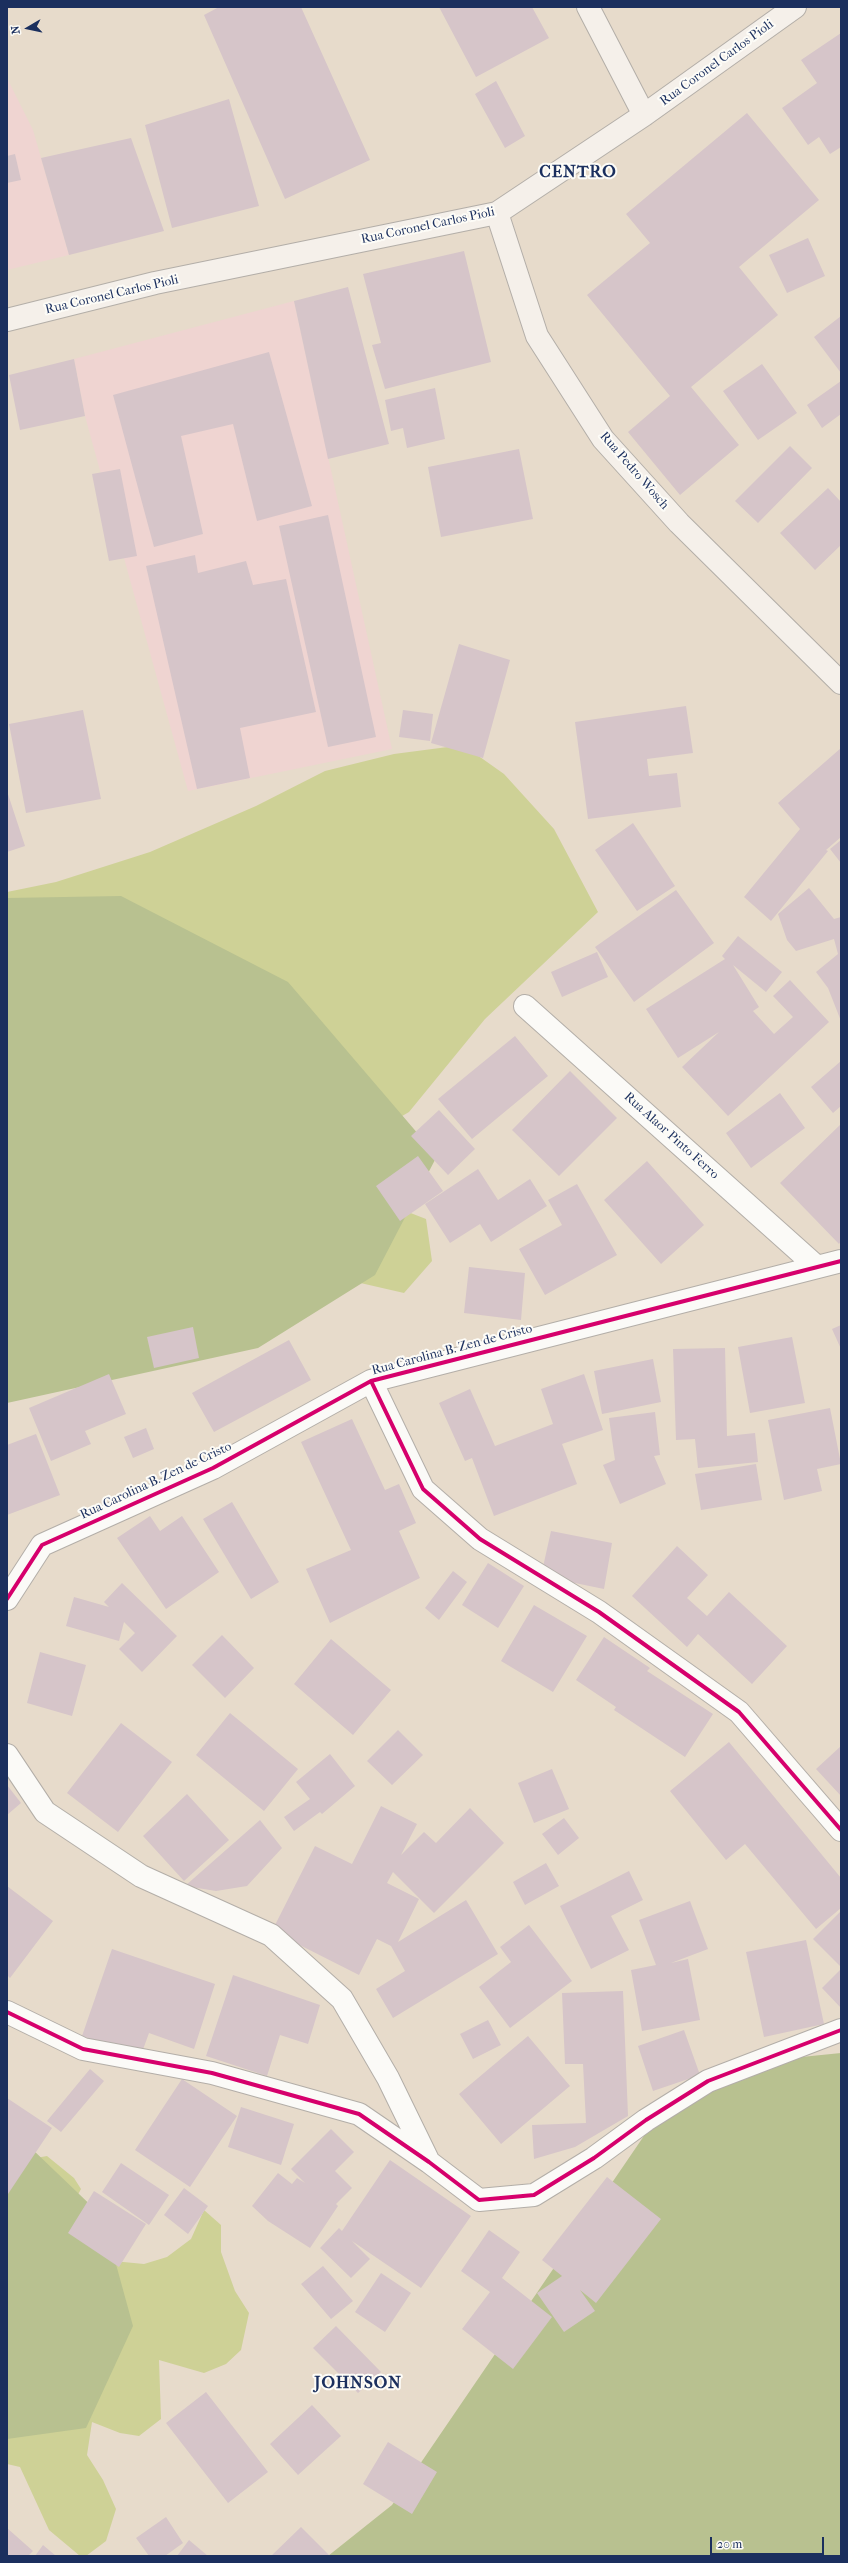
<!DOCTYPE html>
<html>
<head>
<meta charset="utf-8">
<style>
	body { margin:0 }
	#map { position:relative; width:848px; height:2563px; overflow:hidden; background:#e7dbcb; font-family:"IM FELL French Canon",serif }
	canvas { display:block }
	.frame { position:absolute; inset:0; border:8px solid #1b2f5e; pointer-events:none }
	.north { position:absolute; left:8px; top:8px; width:40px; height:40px; -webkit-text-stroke:3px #fdfcf7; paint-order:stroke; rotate:261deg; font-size:11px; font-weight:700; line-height:16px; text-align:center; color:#1b2f5e }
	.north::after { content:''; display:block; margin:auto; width:14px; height:18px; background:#1b2f5e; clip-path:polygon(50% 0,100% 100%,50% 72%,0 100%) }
	.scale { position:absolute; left:710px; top:2537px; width:114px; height:18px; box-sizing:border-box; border:2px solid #1b2f5e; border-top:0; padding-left:5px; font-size:12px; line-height:14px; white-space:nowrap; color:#1b2f5e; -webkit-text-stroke:3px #fdfcf7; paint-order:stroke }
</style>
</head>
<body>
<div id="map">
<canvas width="848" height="2563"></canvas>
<div class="frame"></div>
<div class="north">N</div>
<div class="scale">20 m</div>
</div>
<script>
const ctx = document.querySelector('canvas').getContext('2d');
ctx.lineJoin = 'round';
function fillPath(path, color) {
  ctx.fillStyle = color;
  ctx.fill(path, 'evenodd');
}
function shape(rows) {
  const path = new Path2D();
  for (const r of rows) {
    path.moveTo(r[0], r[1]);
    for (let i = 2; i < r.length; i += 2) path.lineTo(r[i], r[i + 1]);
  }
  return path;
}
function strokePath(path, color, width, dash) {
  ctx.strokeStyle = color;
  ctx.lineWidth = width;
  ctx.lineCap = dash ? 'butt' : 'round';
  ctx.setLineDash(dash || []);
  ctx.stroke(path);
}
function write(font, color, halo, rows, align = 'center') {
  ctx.font = font + ' "IM FELL French Canon",serif';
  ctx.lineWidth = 4;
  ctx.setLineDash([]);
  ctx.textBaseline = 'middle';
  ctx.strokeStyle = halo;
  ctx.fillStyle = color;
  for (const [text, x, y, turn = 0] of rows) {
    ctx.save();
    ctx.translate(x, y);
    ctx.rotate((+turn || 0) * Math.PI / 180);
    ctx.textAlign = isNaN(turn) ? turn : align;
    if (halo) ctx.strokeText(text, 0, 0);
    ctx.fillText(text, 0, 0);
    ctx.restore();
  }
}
fillPath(shape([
	[7,78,33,130,69,255,7,270],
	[294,301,392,749,188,791,85,416,74,359]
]), '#efd4d1');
fillPath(shape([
	[463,745,504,774,554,829,598,912,485,1019,409,1112,373,1133,372,1198,426,1219,432,1261,404,1293,330,1276,7,1380,7,892,56,882,150,852,256,806,325,771,394,754],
	[47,2156,74,2178,81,2189,68,2213,113,2261,144,2264,167,2257,191,2239,204,2210,221,2225,221,2252,235,2291,249,2313,241,2350,226,2364,204,2373,159,2360,161,2419,139,2436,120,2433,92,2422,87,2455,103,2480,116,2509,106,2541,86,2556,80,2556,49,2530,20,2467,7,2464,7,2181,36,2158]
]), '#ced196');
fillPath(shape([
	[121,896,288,982,437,1156,375,1275,258,1348,7,1403,7,898],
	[841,2053,841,2556,328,2556,392,2505,663,2108,772,2060],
	[7,2125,103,2217,133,2326,86,2428,7,2439]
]), '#b8c190');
fillPath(shape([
	[219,7,301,7,370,160,285,199,204,15],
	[439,7,532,7,549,38,476,77],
	[841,33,841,147,830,154,819,137,808,145,782,108,817,83,801,60],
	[496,81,525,136,505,148,475,94],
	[229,99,259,206,172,228,145,125],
	[747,113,819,200,739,267,778,315,691,387,739,445,680,495,628,432,670,396,587,295,650,243,626,214],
	[131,138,164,231,69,255,41,158],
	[15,154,21,180,7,183,7,156],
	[808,238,825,276,787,293,769,255],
	[464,251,491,362,385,389,372,345,381,343,363,274],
	[348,287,389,444,328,459,294,301],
	[841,316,841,373,814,337],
	[269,352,312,506,257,521,233,424,181,436,203,534,154,547,113,395],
	[74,359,85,416,20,430,9,375],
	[762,364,797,413,758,440,723,391],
	[841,381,841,414,822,428,807,405],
	[435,388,445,439,407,448,403,428,391,431,385,400],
	[790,446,812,468,758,523,735,501],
	[519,449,533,519,441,537,428,467],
	[120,469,137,556,109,561,92,474],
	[828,488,841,502,841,545,815,570,780,533],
	[328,515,376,737,328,747,279,526],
	[195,555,198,573,246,561,253,585,286,579,316,712,240,728,250,778,197,789,146,566],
	[459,644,510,660,483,758,431,743],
	[686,706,693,753,647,759,649,776,677,773,681,807,588,819,575,722],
	[83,710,101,799,26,813,9,724],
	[403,710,433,714,430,741,399,737],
	[841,748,841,837,826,850,828,851,771,921,744,897,800,829,778,803],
	[7,791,25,846,7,852],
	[633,823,675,886,637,911,595,850],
	[841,840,841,863,830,849],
	[809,888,834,919,841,917,841,1021,828,988,816,972,838,954,834,939,796,951,787,940,778,914],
	[676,890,714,943,634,1002,595,947],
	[738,936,782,972,766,992,733,965,759,1007,753,1011,774,1034,793,1017,773,996,790,980,829,1022,728,1116,682,1067,719,1032,678,1058,646,1009,725,959,722,956],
	[597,952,608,977,562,997,551,972],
	[515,1036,548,1076,472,1139,438,1099],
	[841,1061,841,1106,833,1113,811,1087],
	[570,1071,617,1118,559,1176,512,1130],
	[780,1093,805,1128,751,1168,726,1133],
	[439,1110,475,1149,448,1175,411,1136],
	[841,1124,841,1241,839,1244,780,1183],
	[418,1156,443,1191,400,1221,376,1186],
	[647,1161,704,1225,661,1264,604,1200],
	[478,1169,498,1200,530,1179,547,1206,491,1242,480,1224,450,1243,425,1204],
	[577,1184,617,1255,545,1295,519,1249,562,1225,548,1200],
	[469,1267,525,1273,521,1320,464,1313],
	[841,1325,841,1349,832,1329],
	[193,1327,199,1358,154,1368,147,1337],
	[792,1337,805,1403,750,1413,738,1347],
	[289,1340,311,1380,214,1432,192,1393],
	[725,1348,727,1436,755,1433,758,1462,698,1468,695,1439,676,1440,673,1349],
	[653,1359,661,1402,602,1414,594,1371],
	[109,1374,126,1414,85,1431,91,1444,51,1461,29,1408],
	[584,1374,603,1430,562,1444,577,1484,494,1516,472,1458,465,1461,439,1403,470,1389,495,1446,553,1424,541,1389],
	[830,1408,841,1464,817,1469,822,1491,784,1500,768,1420],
	[655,1412,660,1455,654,1456,666,1484,620,1504,603,1465,615,1460,609,1418],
	[352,1419,385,1490,399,1484,416,1523,399,1531,420,1578,330,1623,306,1569,351,1550,301,1442],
	[146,1428,154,1449,133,1458,124,1437],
	[36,1434,60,1495,7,1515,7,1445],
	[756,1464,762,1500,701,1510,695,1474],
	[232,1502,279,1582,251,1599,203,1519],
	[150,1516,160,1531,182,1516,219,1572,166,1609,117,1538],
	[551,1531,612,1543,604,1589,541,1576],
	[677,1546,708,1575,687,1598,707,1616,729,1592,787,1646,752,1684,698,1634,687,1647,632,1596],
	[488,1563,524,1586,498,1628,462,1605],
	[453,1571,467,1582,439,1620,425,1608],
	[122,1583,177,1636,142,1672,119,1649,135,1633,124,1622,119,1641,66,1626,74,1597,109,1607,104,1602],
	[534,1605,587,1636,553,1692,501,1661],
	[222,1635,254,1668,225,1698,192,1665],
	[604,1637,650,1668,647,1671,713,1714,685,1757,614,1710,616,1707,576,1680],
	[331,1639,391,1690,353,1735,294,1684],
	[40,1652,86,1665,72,1716,27,1703],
	[230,1713,298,1769,264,1811,196,1755],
	[121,1723,172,1762,118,1832,67,1793],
	[398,1730,423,1755,392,1785,367,1761],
	[729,1742,841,1878,841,1908,816,1929,745,1844,726,1860,670,1791],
	[841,1746,841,1796,816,1769],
	[330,1754,355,1786,322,1814,320,1812,294,1831,284,1817,310,1799,296,1782],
	[552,1769,569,1809,534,1823,518,1783],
	[7,1785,21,1803,7,1815],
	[187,1794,229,1840,184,1881,143,1836],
	[381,1806,417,1824,401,1855,424,1832,436,1843,470,1808,504,1843,434,1913,393,1872,387,1883,419,1899,398,1942,466,1900,498,1954,393,2018,376,1989,405,1971,391,1946,377,1939,359,1975,272,1931,315,1846,352,1864],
	[564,1818,579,1838,558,1855,542,1834],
	[260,1820,282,1848,247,1886,216,1891,185,1886],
	[546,1863,559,1886,525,1905,513,1882],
	[629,1871,643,1900,611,1916,629,1950,591,1969,560,1906],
	[7,1886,53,1921,10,1978,7,1975],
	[690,1901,708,1949,671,1963,688,1959,700,2020,642,2031,631,1970,656,1965,639,1920],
	[841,1911,841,1967,813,1939],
	[529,1925,572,1981,510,2028,479,1987,511,1962,500,1947],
	[806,1940,824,2024,764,2037,746,1952],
	[112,1949,215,1984,194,2049,149,2033,141,2055,82,2036],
	[841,1969,841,2008,822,1988],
	[233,1975,320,2005,308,2044,280,2035,267,2076,206,2056],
	[623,1991,628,2116,575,2147,534,2159,532,2125,586,2123,583,2064,565,2064,562,1993],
	[488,2020,501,2045,473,2059,460,2034],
	[684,2030,700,2075,653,2091,638,2046],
	[528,2036,570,2086,501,2144,459,2094],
	[90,2069,104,2081,61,2132,47,2121],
	[182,2079,237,2116,190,2187,135,2150],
	[7,2098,52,2128,8,2194,7,2194],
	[241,2107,294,2124,281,2165,228,2147],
	[331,2129,354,2152,335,2171,352,2188,336,2204,338,2206,310,2248,268,2221,252,2206,278,2173,292,2184,297,2178,305,2183,291,2169],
	[390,2160,471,2216,421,2288,352,2241,370,2259,351,2278,320,2248,339,2228,342,2231],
	[121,2163,169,2195,149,2225,102,2192],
	[607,2177,661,2219,596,2303,580,2290,595,2311,564,2332,537,2293,562,2276,542,2260],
	[184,2188,208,2206,188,2234,164,2215],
	[94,2191,146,2224,119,2267,68,2233],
	[489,2230,520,2252,502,2278,552,2317,513,2369,462,2329,490,2292,461,2271],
	[323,2266,353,2301,331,2319,301,2284],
	[381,2273,411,2293,385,2332,355,2312],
	[336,2326,381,2372,358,2393,313,2348],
	[206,2392,268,2472,228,2503,166,2423],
	[312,2405,341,2436,298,2475,270,2444],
	[388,2442,437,2472,412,2514,363,2484],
	[166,2517,183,2543,165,2556,149,2556,136,2538],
	[301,2527,330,2556,271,2556],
	[7,2528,33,2551,28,2556,7,2556],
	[189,2540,208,2556,177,2556],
	[43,2545,56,2556,35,2556]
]), '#d6c5c9');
const street = shape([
	[525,1006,817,1267],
	[371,1381,423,1489,480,1539,599,1612,739,1712,841,1830],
	[7,1599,42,1545,213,1468,371,1381,841,1261],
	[7,1755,45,1812,141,1876,271,1935,342,1999,388,2078,428,2160],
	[7,2012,83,2049,212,2073,359,2114,429,2162,479,2200,534,2195,594,2158,646,2120,708,2081,841,2030]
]);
const secondary = shape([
	[588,7,644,115],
	[497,213,537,336,603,439,679,523,841,683],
	[7,320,155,283,497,213,644,115,795,7]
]);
strokePath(street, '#b3aea8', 24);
strokePath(secondary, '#b3aea8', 24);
strokePath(street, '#fbfaf7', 22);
strokePath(secondary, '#f5f0ea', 22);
strokePath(shape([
	[371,1381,423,1489,480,1539,599,1612,739,1712,841,1830],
	[7,1599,42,1545,213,1468,371,1381,841,1261],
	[7,2012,83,2049,212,2073,359,2114,429,2162,479,2200,534,2195,594,2158,646,2120,708,2081,841,2030]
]), '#d6006c', 4);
write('13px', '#1b2f5e', '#fdfcf7', [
	["Rua Coronel Carlos Pioli",717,63,-36],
	["Rua Coronel Carlos Pioli",428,226,-12],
	["Rua Coronel Carlos Pioli",112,295,-13],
	["Rua Pedro Wosch",634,471,49],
	["Rua Alaor Pinto Ferro",671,1136,42],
	["Rua Carolina B. Zen de Cristo",452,1350,-15],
	["Rua Carolina B. Zen de Cristo",156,1481,-25]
]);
ctx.letterSpacing = '1px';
write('bold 17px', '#1b2f5e', '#fdfcf7', [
	["CENTRO",578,173],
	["JOHNSON",358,2384]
]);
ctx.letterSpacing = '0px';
</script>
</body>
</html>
